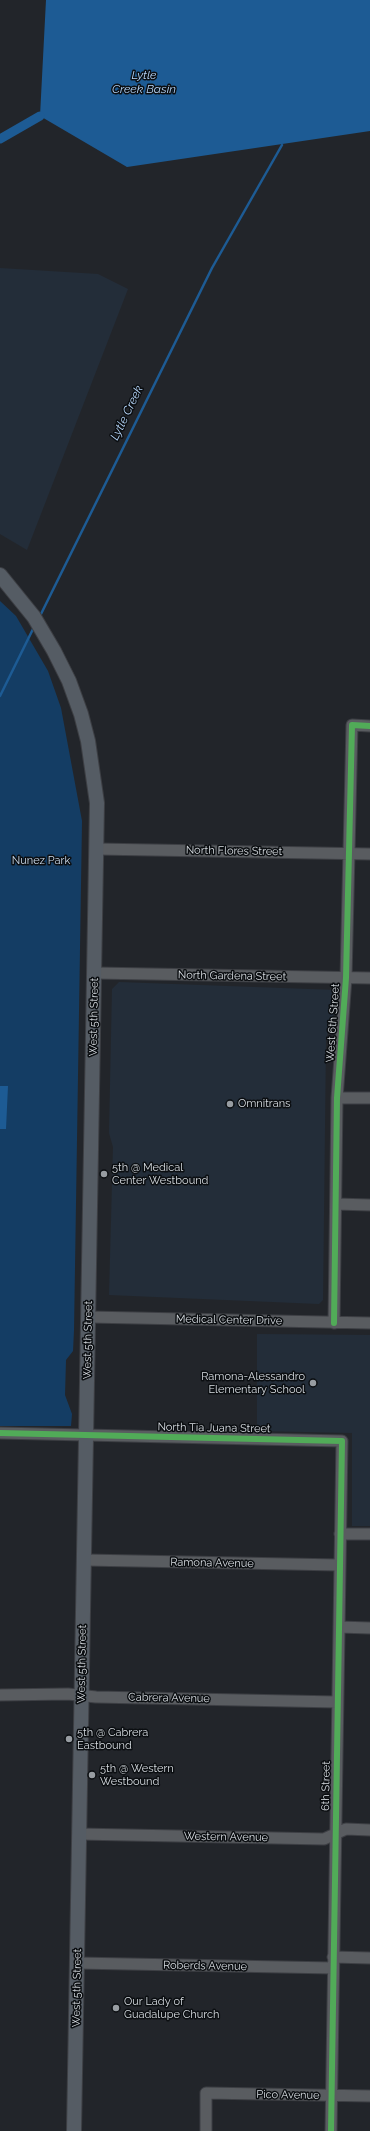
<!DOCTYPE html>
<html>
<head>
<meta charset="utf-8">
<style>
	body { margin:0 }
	canvas { display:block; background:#22252a }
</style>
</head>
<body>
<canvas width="370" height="2131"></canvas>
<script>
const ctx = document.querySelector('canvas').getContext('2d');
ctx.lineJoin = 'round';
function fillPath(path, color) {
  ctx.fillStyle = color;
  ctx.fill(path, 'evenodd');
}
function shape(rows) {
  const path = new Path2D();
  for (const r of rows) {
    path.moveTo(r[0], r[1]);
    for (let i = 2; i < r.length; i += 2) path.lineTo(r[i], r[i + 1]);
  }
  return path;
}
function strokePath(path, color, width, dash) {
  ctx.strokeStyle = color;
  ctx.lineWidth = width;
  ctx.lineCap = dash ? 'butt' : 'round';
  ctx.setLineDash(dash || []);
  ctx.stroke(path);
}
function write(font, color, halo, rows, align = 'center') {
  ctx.font = font + ' Raleway,sans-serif';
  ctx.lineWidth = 3;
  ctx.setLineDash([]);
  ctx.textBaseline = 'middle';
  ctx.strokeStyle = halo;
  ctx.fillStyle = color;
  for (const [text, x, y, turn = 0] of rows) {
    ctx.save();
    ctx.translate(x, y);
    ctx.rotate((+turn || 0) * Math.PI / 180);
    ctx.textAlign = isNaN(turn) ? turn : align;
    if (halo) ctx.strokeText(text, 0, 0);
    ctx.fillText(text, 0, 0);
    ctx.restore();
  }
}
fillPath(shape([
	[0,268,98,274,128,289,27,550,0,534],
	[119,982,336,990,334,1013,326,1039,323,1300,319,1304,109,1295,113,1147,109,1133,112,989],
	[257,1334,370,1335,370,1526,352,1526,352,1433,257,1431]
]), '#232d39');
fillPath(shape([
	[0,601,16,616,48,671,61,708,82,821,74,1330,73,1351,66,1360,65,1395,72,1414,71,1426,0,1426]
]), '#143d64');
fillPath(shape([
	[46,0,370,0,370,131,127,167,40,116],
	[0,1086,8,1086,6,1129,0,1129]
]), '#1d5b94');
strokePath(shape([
	[40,616,212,268,282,145],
	[0,696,34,627]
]), '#1d5b94', 2.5);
strokePath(shape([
	[0,139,40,116]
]), '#1d5b94', 9);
const minor = shape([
	[97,849,370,854],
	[95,973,370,978],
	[337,1098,370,1098],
	[336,1204,370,1205],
	[89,1317,370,1323],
	[334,1323,337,1098,346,978,352,725,370,726],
	[0,1433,342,1441,331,2131],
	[340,1534,370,1534],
	[85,1560,339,1565],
	[339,1627,370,1628],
	[0,1695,68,1694,96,1697,337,1702],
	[79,1834,324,1839,346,1829,370,1830],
	[333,1957,370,1958],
	[77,1963,333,1968],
	[206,2131,206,2093,370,2096]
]);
const major = shape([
	[0,575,34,617,54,651,69,681,81,714,88,741,97,803,74,2131]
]);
strokePath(minor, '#3d3f44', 13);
strokePath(major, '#3d3f44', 16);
strokePath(minor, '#595c60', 11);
strokePath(major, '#555c64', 14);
strokePath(shape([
	[334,1323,337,1098,346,978,352,725,370,726],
	[0,1433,342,1441,331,2131]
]), '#51ab58', 6);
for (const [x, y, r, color] of [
	[230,1104,4,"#989da2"],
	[104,1174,4,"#989da2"],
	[313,1383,4,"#989da2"],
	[69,1739,4,"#989da2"],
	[92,1775,4,"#989da2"],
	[116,2008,4,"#989da2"]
]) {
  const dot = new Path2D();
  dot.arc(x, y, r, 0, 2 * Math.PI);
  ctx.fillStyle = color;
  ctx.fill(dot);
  strokePath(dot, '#0b0e11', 1.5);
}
write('11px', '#d8dde2', '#0b0e11', [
	["North Flores Street",234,851,1],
	["North Gardena Street",232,976,1],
	["West 5th Street",94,1017,-89],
	["West 6th Street",333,1023,-86],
	["Medical Center Drive",229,1320,1],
	["West 5th Street",88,1340,-89],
	["North Tia Juana Street",214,1428,1],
	["Ramona Avenue",212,1563,1],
	["West 5th Street",82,1664,-89],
	["Cabrera Avenue",169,1698,1],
	["6th Street",326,1786,-89],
	["Western Avenue",226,1837,1],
	["Roberds Avenue",205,1966,1],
	["West 5th Street",77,1988,-89],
	["Pico Avenue",288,2095,1]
]);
write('11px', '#ccdcee', '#0b0e11', [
	["Nunez Park",41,861]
]);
write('11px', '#d8dde2', '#0b0e11', [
	["Omnitrans",238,1104],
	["5th @ Medical",112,1168],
	["Center Westbound",112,1181],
	["Ramona-Alessandro",305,1377,"right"],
	["Elementary School",305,1390,"right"],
	["5th @ Cabrera",77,1733],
	["Eastbound",77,1746],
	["5th @ Western",100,1769],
	["Westbound",100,1782],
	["Our Lady of",124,2002],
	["Guadalupe Church",124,2015]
], 'left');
write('italic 12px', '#b7d7fb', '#0b0e11', [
	["Lytle",144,75],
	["Creek Basin",144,89],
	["Lytle Creek",127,413,-64]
]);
</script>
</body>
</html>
